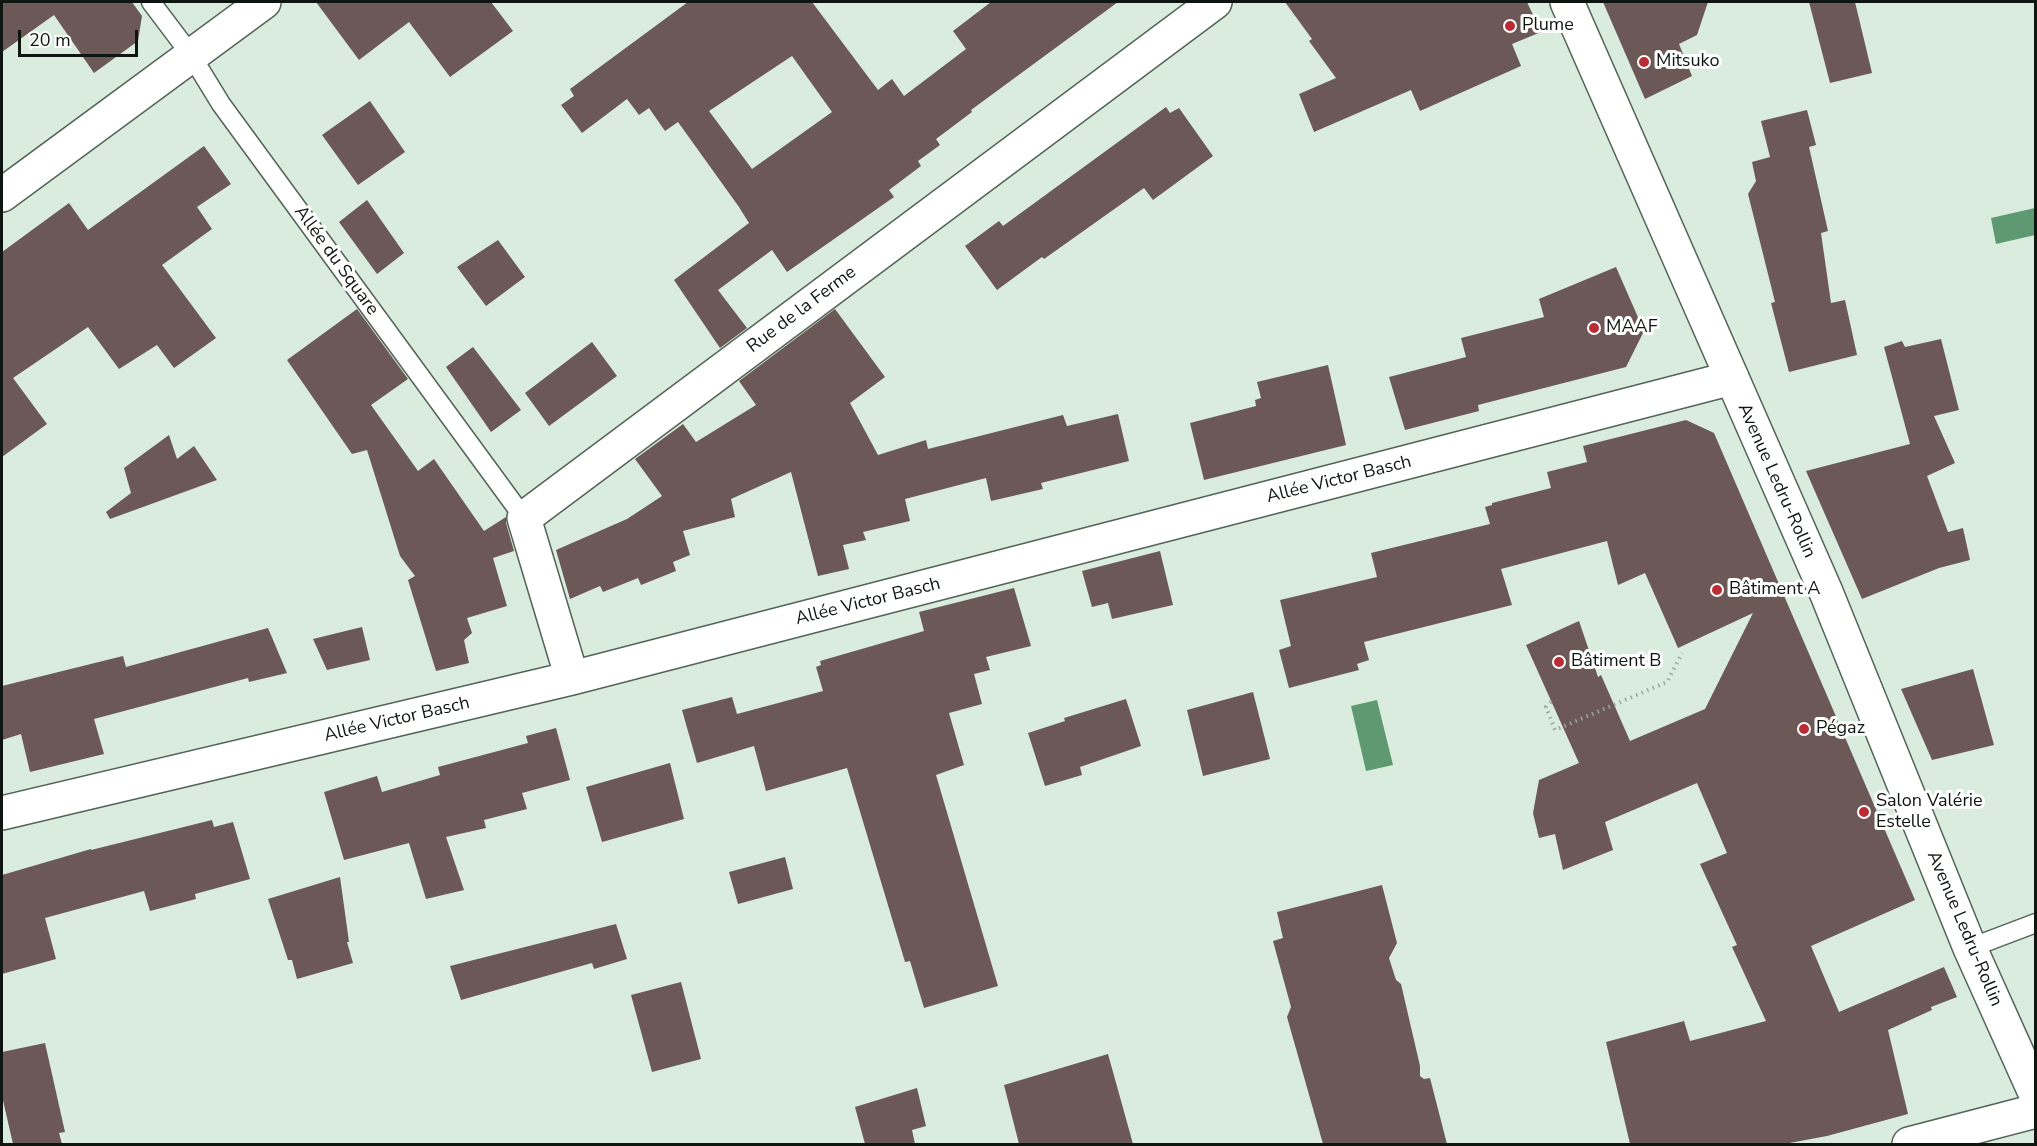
<!DOCTYPE html>
<html>
<head>
<meta charset="utf-8">
<style>
	body { margin:0 }
	#map { position:relative; width:2037px; height:1146px; overflow:hidden; background:#d9ecde; font-family:"Nunito Sans",sans-serif }
	canvas { display:block }
	.frame { position:absolute; inset:0; border:3px solid #0f1611; pointer-events:none }
	.scale { position:absolute; left:18px; top:30px; width:120px; height:27px; box-sizing:border-box; border:3px solid #0f1611; border-top:0; padding-left:8px; font-size:18px; line-height:21px; white-space:nowrap; color:#0f1611; -webkit-text-stroke:4px #fff; paint-order:stroke }
</style>
</head>
<body>
<div id="map">
<canvas width="2037" height="1146"></canvas>
<div class="frame"></div>
<div class="scale">20 m</div>
</div>
<script>
const ctx = document.querySelector('canvas').getContext('2d');
ctx.lineJoin = 'round';
function fillPath(path, color) {
  ctx.fillStyle = color;
  ctx.fill(path, 'evenodd');
}
function shape(rows) {
  const path = new Path2D();
  for (const r of rows) {
    path.moveTo(r[0], r[1]);
    for (let i = 2; i < r.length; i += 2) path.lineTo(r[i], r[i + 1]);
  }
  return path;
}
function strokePath(path, color, width, dash) {
  ctx.strokeStyle = color;
  ctx.lineWidth = width;
  ctx.lineCap = dash ? 'butt' : 'round';
  ctx.setLineDash(dash || []);
  ctx.stroke(path);
}
function write(font, color, halo, rows, align = 'center') {
  ctx.font = font + ' "Nunito Sans",sans-serif';
  ctx.lineWidth = 6;
  ctx.setLineDash([]);
  ctx.textBaseline = 'middle';
  ctx.strokeStyle = halo;
  ctx.fillStyle = color;
  for (const [text, x, y, turn = 0] of rows) {
    ctx.save();
    ctx.translate(x, y);
    ctx.rotate((+turn || 0) * Math.PI / 180);
    ctx.textAlign = isNaN(turn) ? turn : align;
    if (halo) ctx.strokeText(text, 0, 0);
    ctx.fillText(text, 0, 0);
    ctx.restore();
  }
}
fillPath(shape([
	[2035,208,2035,235,1996,244,1991,218],
	[1377,700,1393,765,1366,771,1351,706]
]), '#5e9972');
fillPath(shape([
	[2,2,132,2,142,16,138,41,94,73,54,15,2,52],
	[316,2,491,2,513,31,450,77,409,22,359,60],
	[688,2,812,2,878,90,892,79,904,96,966,49,953,31,991,2,1118,2,971,110,972,112,936,139,940,145,918,161,921,166,889,190,894,197,787,272,772,250,718,290,747,328,720,348,674,280,749,223,739,207,678,122,665,131,649,108,639,115,627,99,582,133,561,105,574,96,570,89],
	[792,56,832,112,752,169,709,111],
	[1285,2,1527,2,1541,32,1512,44,1521,66,1420,111,1411,90,1314,132,1299,94,1336,78,1309,41,1312,39],
	[1603,2,1708,2,1697,35,1679,44,1692,76,1645,99],
	[1809,2,1855,2,1872,73,1830,83],
	[370,101,405,152,358,185,322,135],
	[1166,107,1170,113,1179,108,1213,156,1153,200,1144,188,1044,259,1042,257,997,290,965,246,999,221,1003,226],
	[1807,110,1816,145,1809,147,1828,231,1821,233,1831,303,1845,300,1857,355,1789,372,1771,303,1775,302,1748,194,1756,181,1752,162,1770,157,1761,121],
	[204,146,231,184,197,207,212,229,162,265,216,338,174,368,157,345,119,369,88,327,13,378,47,424,2,457,2,252,69,203,88,230],
	[367,200,404,253,377,274,339,222],
	[498,240,525,277,486,306,457,267],
	[1616,267,1644,331,1626,367,1478,405,1479,411,1405,430,1389,377,1466,357,1461,338,1544,317,1539,299],
	[357,309,408,379,371,405,418,471,434,459,484,531,506,517,506,523,514,551,493,558,507,606,467,618,472,633,464,640,469,663,436,671,408,580,415,576,400,556,367,450,352,454,287,360],
	[835,309,885,377,850,403,878,455,926,440,928,449,1063,415,1067,426,1118,414,1129,461,1041,483,1043,489,991,501,986,478,905,499,910,521,863,532,866,540,843,545,849,569,818,576,791,472,731,499,735,517,683,531,690,555,673,562,676,571,641,585,638,578,603,592,600,586,570,599,556,550,627,519,662,496,635,459,683,424,696,442,756,405,739,381],
	[1941,339,1959,410,1934,416,1955,463,1927,476,1948,532,1963,528,1970,560,1939,568,1862,599,1806,471,1910,444,1884,347,1902,341,1905,347],
	[592,342,617,376,549,426,525,393],
	[473,347,521,410,491,432,446,367],
	[1328,365,1346,445,1204,480,1190,423,1256,406,1255,400,1261,398,1257,382],
	[1686,420,1714,433,1915,900,1811,946,1839,1012,1944,967,1957,997,1931,1007,1932,1010,1888,1030,1908,1114,1827,1136,1784,1144,1630,1144,1606,1042,1684,1021,1690,1041,1766,1021,1732,947,1737,945,1700,864,1727,853,1697,783,1605,822,1613,850,1563,870,1555,834,1539,838,1533,813,1539,780,1579,763,1526,645,1579,621,1598,677,1601,675,1630,741,1705,709,1753,613,1678,648,1645,573,1618,585,1607,541,1501,569,1512,605,1364,642,1369,660,1357,664,1359,670,1289,688,1279,650,1291,646,1280,600,1377,577,1371,553,1490,524,1485,507,1492,505,1492,503,1551,488,1547,472,1587,462,1583,446],
	[169,435,177,459,194,446,217,480,110,519,106,512,131,493,124,468],
	[1160,551,1173,605,1112,619,1108,603,1092,607,1082,571],
	[1014,588,1031,646,986,657,990,670,974,674,982,704,949,713,964,765,936,775,998,986,924,1008,910,961,905,962,847,768,766,791,754,746,697,763,682,710,732,697,737,714,823,691,816,667,821,665,820,661,924,631,919,612],
	[362,627,370,660,327,670,313,639],
	[268,628,287,673,249,682,248,678,94,719,104,754,30,772,21,734,2,740,2,686,123,656,126,667],
	[1973,669,1994,745,1932,760,1901,689],
	[1253,692,1270,759,1203,776,1187,710],
	[1126,699,1141,746,1080,767,1082,775,1045,786,1028,733,1065,721,1064,718],
	[556,728,570,780,522,793,527,809,484,820,486,828,446,837,464,890,426,899,409,843,344,860,324,792,377,776,382,792,440,775,438,767,528,743,526,736],
	[670,763,684,819,602,842,586,787],
	[212,820,214,827,233,822,250,879,195,894,196,899,150,911,144,891,45,918,56,959,2,974,2,875,91,849,91,850],
	[785,857,793,889,738,904,729,872],
	[340,877,349,942,347,942,353,963,297,979,292,960,288,960,268,899],
	[1382,885,1397,943,1389,958,1396,980,1401,984,1420,1066,1420,1076,1424,1079,1430,1078,1447,1144,1323,1144,1287,1017,1291,1007,1273,941,1283,938,1277,912],
	[616,924,627,959,594,969,592,963,461,1000,450,966],
	[681,982,701,1059,652,1072,631,995],
	[45,1043,65,1132,59,1133,62,1144,13,1144,2,1096,2,1052],
	[1108,1054,1133,1144,1019,1144,1004,1085],
	[917,1088,926,1126,912,1130,915,1144,865,1144,855,1107]
]), '#6c5856');
const lane = shape([
	[151,2,191,55,221,104,524,518],
	[1970,948,2036,923]
]);
const street = shape([
	[572,678,524,518,1215,2],
	[2,813,572,678,1732,378],
	[1909,1144,2036,1111]
]);
const secondary = shape([
	[1567,2,1826,592,1970,948,2036,1095],
	[2,195,264,2]
]);
strokePath(lane, '#536357', 21);
strokePath(street, '#536357', 36);
strokePath(secondary, '#536357', 36);
strokePath(shape([
	[1551,702,1546,707,1555,730,1667,682,1682,653]
]), '#9aa99e', 4, [1.5, 4.5]);
strokePath(lane, '#fff', 18);
strokePath(street, '#fff', 33);
strokePath(secondary, '#fff', 33);
for (const [x, y, r, color] of [
	[1510,26,6,"#bb2b33"],
	[1644,62,6,"#bb2b33"],
	[1594,328,6,"#bb2b33"],
	[1717,590,6,"#bb2b33"],
	[1559,662,6,"#bb2b33"],
	[1804,729,6,"#bb2b33"],
	[1864,812,6,"#bb2b33"]
]) {
  const dot = new Path2D();
  dot.arc(x, y, r, 0, 2 * Math.PI);
  ctx.fillStyle = color;
  ctx.fill(dot);
  strokePath(dot, '#fff', 2);
}
write('18px', '#0f1611', '#fff', [
	["Plume",1522,26],
	["Mitsuko",1656,62],
	["MAAF",1606,328],
	["Bâtiment A",1729,590],
	["Bâtiment B",1571,662],
	["Pégaz",1816,729],
	["Salon Valérie",1876,802],
	["Estelle",1876,823]
], 'left');
write('18px', '#0f1611', '#fff', [
	["Allée du Square",336,261,54],
	["Rue de la Ferme",802,310,-37],
	["Allée Victor Basch",1339,480,-14],
	["Avenue Ledru-Rollin",1776,481,66],
	["Allée Victor Basch",868,602,-14],
	["Allée Victor Basch",397,720,-13],
	["Avenue Ledru-Rollin",1964,929,67]
]);
</script>
</body>
</html>
